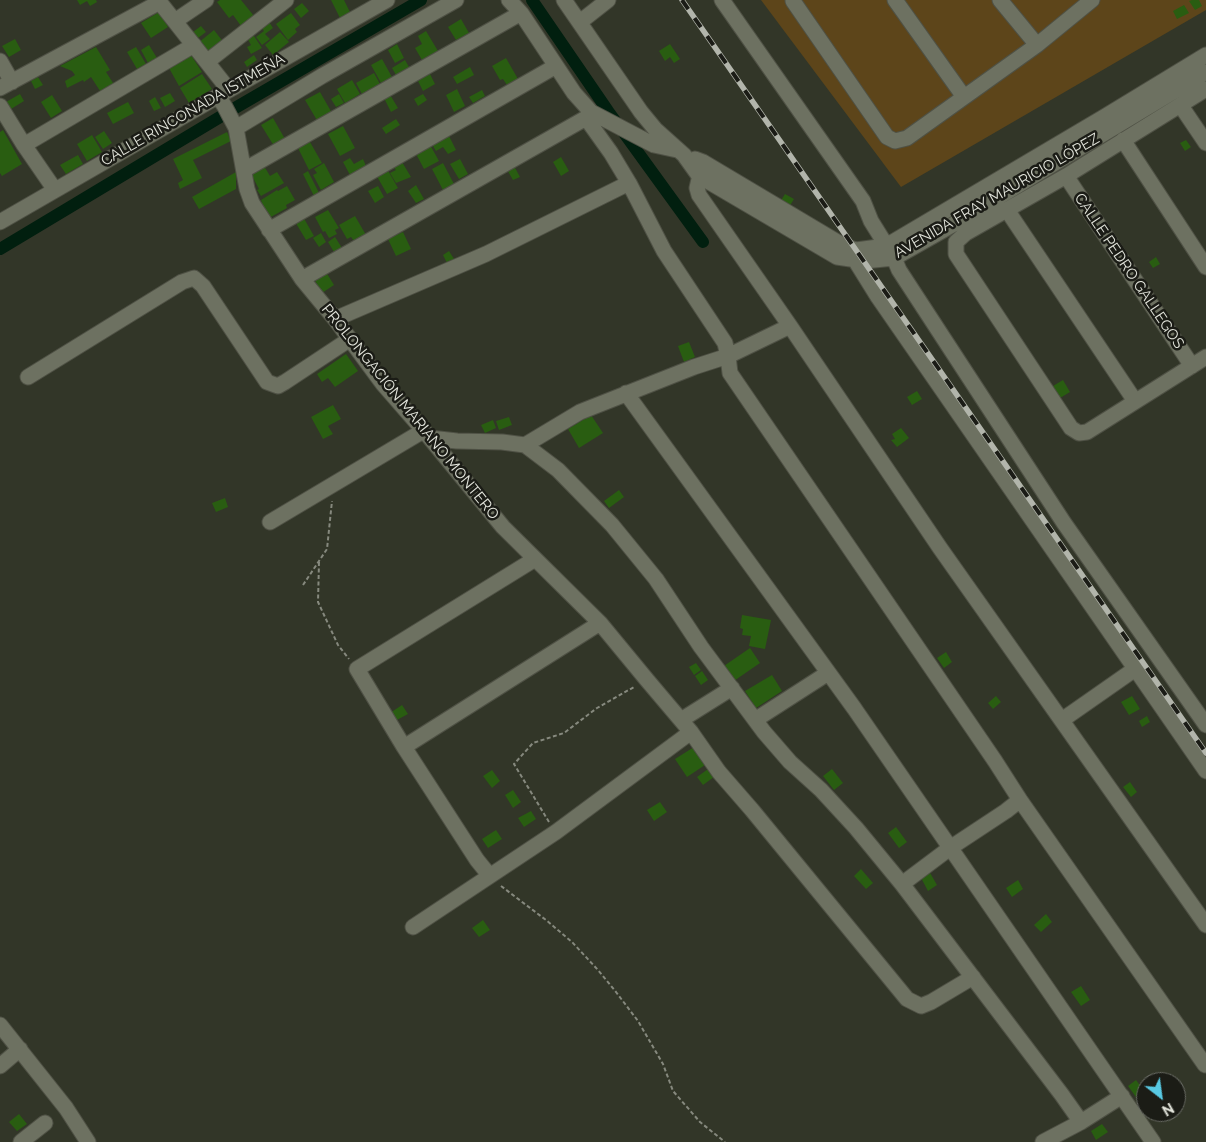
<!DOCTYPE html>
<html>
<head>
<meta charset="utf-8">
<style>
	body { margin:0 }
	#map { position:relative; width:1206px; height:1142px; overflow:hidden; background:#323628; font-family:Raleway,sans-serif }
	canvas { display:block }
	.north { position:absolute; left:1136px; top:1072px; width:50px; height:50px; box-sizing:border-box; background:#1b1c16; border:1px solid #6b6d66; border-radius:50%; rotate:150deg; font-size:14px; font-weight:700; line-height:20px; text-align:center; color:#e4e6dd }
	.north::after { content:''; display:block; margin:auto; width:18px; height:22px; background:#58c9e3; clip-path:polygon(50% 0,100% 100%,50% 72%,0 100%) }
</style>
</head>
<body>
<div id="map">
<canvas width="1206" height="1142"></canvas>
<div class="north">N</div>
</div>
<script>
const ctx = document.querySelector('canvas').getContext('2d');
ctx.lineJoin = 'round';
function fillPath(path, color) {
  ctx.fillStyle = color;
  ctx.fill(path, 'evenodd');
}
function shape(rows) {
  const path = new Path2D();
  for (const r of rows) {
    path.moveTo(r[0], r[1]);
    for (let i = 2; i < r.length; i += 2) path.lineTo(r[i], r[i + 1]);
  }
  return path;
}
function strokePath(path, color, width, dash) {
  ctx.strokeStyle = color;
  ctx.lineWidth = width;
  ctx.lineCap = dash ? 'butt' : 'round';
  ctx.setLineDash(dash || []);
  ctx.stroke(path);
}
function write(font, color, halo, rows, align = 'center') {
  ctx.font = font + ' Raleway,sans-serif';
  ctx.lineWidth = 5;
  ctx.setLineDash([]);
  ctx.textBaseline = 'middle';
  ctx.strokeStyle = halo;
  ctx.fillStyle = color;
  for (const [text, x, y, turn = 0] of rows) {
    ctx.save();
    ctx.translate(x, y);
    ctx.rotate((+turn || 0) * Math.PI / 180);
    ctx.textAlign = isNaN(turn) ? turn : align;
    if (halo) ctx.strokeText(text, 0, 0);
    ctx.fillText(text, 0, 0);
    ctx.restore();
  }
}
fillPath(shape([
	[761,0,1206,0,1206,10,901,187]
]), '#5d451a');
strokePath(shape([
	[532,0,608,111,703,242],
	[0,249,235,108,421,0]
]), '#011f0f', 12);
fillPath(shape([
	[77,0,96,0,97,2,90,6,87,1,80,5],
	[220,0,241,0,254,16,241,26,233,15,229,18,217,2],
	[331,0,344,0,350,12,340,18],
	[1192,0,1199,0,1202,6,1195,10,1189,1],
	[302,3,309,11,301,18,294,9],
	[1184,5,1189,13,1177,19,1173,11],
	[159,12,168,27,151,38,141,23],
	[291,13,300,25,295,29,297,32,288,40,276,24],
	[267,19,273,28,265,34,270,39,262,45,256,37,264,31,259,25],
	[461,19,469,33,456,40,448,27],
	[201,26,206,32,198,38,193,32],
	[214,30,224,43,208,56,198,43],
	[426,31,438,51,422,60,415,48,422,44,418,36],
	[280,32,289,42,273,55,265,45],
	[252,33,262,48,251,54,247,47,251,45,246,36],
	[15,39,21,50,9,57,2,46],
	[397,44,404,58,395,63,388,50],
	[670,44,680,59,674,63,670,57,665,61,659,51],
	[149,45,157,58,148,63,141,50],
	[96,47,110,70,106,72,115,86,102,94,91,77,84,82,83,80,67,88,65,81,75,75,72,71,60,66],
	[136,47,146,64,137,69,127,52],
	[191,55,202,72,179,86,169,68],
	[254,55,257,60,247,67,244,62],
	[506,58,518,79,507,85,503,79,500,80,492,66],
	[382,59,392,77,381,83,371,65],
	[405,60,409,67,396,75,392,68],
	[470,67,474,75,457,84,453,77],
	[374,73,380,84,362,94,356,83],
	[202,74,212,89,189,103,180,88],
	[430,74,435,84,423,91,418,81],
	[38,77,43,85,35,89,31,81],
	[352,80,360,94,345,103,337,89],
	[457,89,465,106,454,112,446,95],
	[482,90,485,96,473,103,469,97],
	[320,92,332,113,318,122,305,100],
	[170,93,175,101,165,107,160,98],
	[389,93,398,108,391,112,384,98],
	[20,94,24,101,11,109,6,102],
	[339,94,344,103,336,107,331,99],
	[423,94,427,100,418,106,414,99],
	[52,95,62,111,51,118,41,102],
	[155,97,161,108,154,111,149,101],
	[128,102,134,113,113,124,107,113],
	[273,118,285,139,274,146,261,125],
	[396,119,400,125,386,134,382,128],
	[343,126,355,148,340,156,328,134],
	[3,130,22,164,2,176,0,173,0,132],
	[104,131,112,143,103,149,95,137],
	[227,132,231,141,193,160,202,178,180,189,178,183,183,180,173,159],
	[448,134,456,150,448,154,443,147,436,151,430,141],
	[92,135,102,152,87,161,77,144],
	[1186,140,1191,147,1185,151,1180,143],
	[310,142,322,163,309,170,298,148],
	[429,143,439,161,424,169,414,150],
	[78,155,83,164,66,174,60,165],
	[399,157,411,177,396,183,390,173,396,170,390,163],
	[561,157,569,171,561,176,553,162],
	[350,158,354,164,363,159,366,166,350,175,343,162],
	[460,159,468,174,459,179,450,164],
	[324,163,334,182,321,190,313,175,317,173,314,169],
	[443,163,454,184,443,190,432,169],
	[513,164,520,177,513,180,506,168],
	[264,166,270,176,277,172,284,183,261,196,257,190,259,189,251,174],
	[386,167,398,188,387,194,375,173],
	[308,171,319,193,314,196,303,174],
	[236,172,236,189,199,209,192,197],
	[416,185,424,199,416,203,408,191],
	[287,186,295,200,286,205,287,208,269,218,258,206,262,203,261,200,277,190,278,191],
	[378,186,384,197,375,203,368,191],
	[785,194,794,199,789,207,780,202],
	[328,210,339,228,335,230,337,234,329,238,325,231,323,232,315,217],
	[302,215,314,236,306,240,294,220],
	[355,216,366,235,354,241,351,237,347,239,339,225],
	[403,232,411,249,396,256,388,239],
	[321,233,326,242,319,247,313,238],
	[335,237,342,248,334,252,328,242],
	[449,251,454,259,447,263,443,255],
	[1156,257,1160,264,1153,268,1149,262],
	[326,272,334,285,322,293,314,279],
	[689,342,695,357,684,362,678,346],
	[346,354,358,371,335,387,328,378,322,382,317,374],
	[1063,380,1070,392,1060,398,1053,386],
	[917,391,922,399,912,405,907,397],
	[333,405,341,419,328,426,333,434,323,439,311,417],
	[591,415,603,433,579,448,568,429],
	[509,417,512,425,499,430,496,421],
	[493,420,496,428,485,433,481,425],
	[901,428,909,438,897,447,891,440,895,439,892,434],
	[619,490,624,497,609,508,604,501],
	[225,498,228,507,216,512,212,503],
	[742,615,771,620,765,649,749,646,751,636,742,635,743,629,740,628],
	[750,648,760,663,731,683,721,668],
	[946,652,952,662,944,668,937,658],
	[696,663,701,670,694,675,689,667],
	[702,671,708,680,701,685,695,676],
	[772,675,782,691,756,708,745,691],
	[996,696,1001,702,993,709,988,703],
	[1132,696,1140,709,1129,715,1121,702],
	[402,705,408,714,395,721,390,713],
	[1147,716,1150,722,1142,727,1139,721],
	[694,747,705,765,687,777,675,759],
	[708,769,714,777,703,785,697,777],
	[832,769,843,783,834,790,823,776],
	[492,770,500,781,492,788,483,776],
	[1130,782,1137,792,1131,797,1123,787],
	[513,790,521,802,513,808,505,795],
	[660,802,667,812,654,821,647,810],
	[531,811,536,819,524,827,518,818],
	[896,827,907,842,899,848,888,833],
	[496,830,502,839,488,848,482,839],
	[861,869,873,883,866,889,854,876],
	[929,871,937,885,928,891,920,876],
	[1018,880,1023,889,1012,897,1006,888],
	[1046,914,1052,922,1041,932,1034,925],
	[483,920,490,930,479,937,472,928],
	[1081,986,1090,1000,1081,1006,1071,992],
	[1136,1080,1144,1091,1136,1097,1128,1086],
	[19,1114,27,1124,17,1131,9,1122],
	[1102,1124,1108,1132,1096,1140,1091,1131]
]), '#295d11');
const minor = shape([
	[158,0,229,90],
	[509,0,521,13,574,93,591,112,654,145,677,150],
	[564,0,641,112,655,129,684,155,699,176,837,257,864,261,894,258,954,224,1206,72],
	[722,0,863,201,871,221,894,258,899,270,1064,523,1206,725],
	[895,0,964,97],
	[793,1,887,137,895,141,907,138,1037,45,1000,0],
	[175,21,206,0],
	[580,22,608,0],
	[1037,45,1092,0],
	[0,61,12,82],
	[208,61,286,0],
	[0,88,160,2],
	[1206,89,1066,176,966,233,956,242,956,254,1071,428,1079,433,1087,432,1206,357],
	[218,96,225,107,236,128,247,189,252,203,302,279,335,319,383,384,430,438,503,527,600,623,647,680,691,732,719,772,752,810,907,999,921,1006,931,1002,973,977],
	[0,106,24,145,55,190],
	[1181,106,1206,143],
	[586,118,611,153,629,183,664,251,725,343,728,356,730,373,995,761,1020,800,1205,1065],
	[236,128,322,76,456,0],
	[1123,140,1206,267],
	[24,145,194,45],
	[695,159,703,162,844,246,856,250,886,246,1104,117,1206,55],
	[703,162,697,188,699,195,790,326,940,548,1206,925],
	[244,170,521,13],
	[1066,176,1192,366],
	[1007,210,1135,401],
	[0,222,229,90,387,0],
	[269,230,556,66],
	[849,248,855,260,878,297,1206,771],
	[302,279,586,118,591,112],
	[335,319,486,254,629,183],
	[28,377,182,282,194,278,203,286,267,382,278,386,285,382,350,339],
	[626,393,854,708,1153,1142],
	[430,438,457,441,502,442,525,445,558,470,612,525,656,579,701,647,764,732,790,762,821,790,856,828,902,884,1062,1095,1081,1122],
	[525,445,580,412,694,367,728,356,790,326],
	[270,522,423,431],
	[681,720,732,688],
	[755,720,828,673],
	[1062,720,1135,669],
	[404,747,600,623],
	[490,876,477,860,404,747,357,669,535,559],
	[902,884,950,848,1006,811,1020,800],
	[413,927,556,832,691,732],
	[0,1025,66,1108,88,1142],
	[0,1066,20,1049],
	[21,1142,45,1123],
	[1043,1142,1081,1122,1122,1096]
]);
strokePath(minor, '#4f5145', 17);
strokePath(shape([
	[319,562,318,602,338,645,349,659],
	[303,585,327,549,332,501],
	[549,822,514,764,533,743,564,733,597,708,634,687],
	[501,886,546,920,572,942,598,970,616,992,638,1021,663,1064,673,1091,700,1122,725,1142]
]), '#86897e', 2, [4, 2.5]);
strokePath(minor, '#6d7161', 15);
const rail = shape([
	[682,0,1206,753]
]);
strokePath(rail, '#b2b5ab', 5.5);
strokePath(rail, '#1b1c16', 4, [11]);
write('15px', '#e4e6dd', '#1b1c16', [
	["CALLE RINCONADA ISTMEÑA",193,110,-30],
	["AVENIDA FRAY MAURICIO LÓPEZ",997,196,-30],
	["CALLE PEDRO GALLEGOS",1129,271,56],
	["PROLONGACIÓN MARIANO MONTERO",410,412,51]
]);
</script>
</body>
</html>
